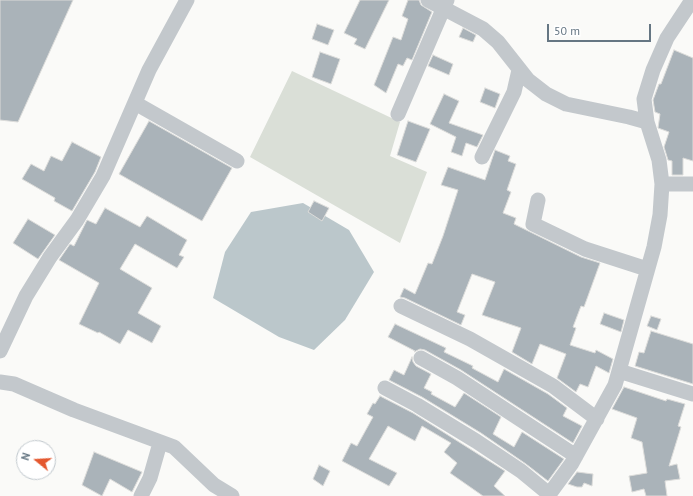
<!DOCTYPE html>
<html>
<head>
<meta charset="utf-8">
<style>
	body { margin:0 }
	#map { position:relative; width:693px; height:496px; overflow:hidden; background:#fafaf8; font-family:"PT Sans",sans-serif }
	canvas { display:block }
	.north { position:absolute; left:16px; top:440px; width:40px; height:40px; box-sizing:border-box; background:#fff; border:1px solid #c1c8cd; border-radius:50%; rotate:288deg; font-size:11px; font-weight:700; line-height:16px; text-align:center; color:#657683 }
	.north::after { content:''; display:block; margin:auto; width:14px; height:18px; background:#e4572e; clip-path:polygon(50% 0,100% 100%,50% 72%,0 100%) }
	.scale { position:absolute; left:547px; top:24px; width:104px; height:18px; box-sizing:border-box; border:2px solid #657683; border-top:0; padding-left:5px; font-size:12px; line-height:14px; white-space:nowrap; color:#657683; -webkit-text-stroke:3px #fff; paint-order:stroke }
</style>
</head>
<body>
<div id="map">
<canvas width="693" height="496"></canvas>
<div class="north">N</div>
<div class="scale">50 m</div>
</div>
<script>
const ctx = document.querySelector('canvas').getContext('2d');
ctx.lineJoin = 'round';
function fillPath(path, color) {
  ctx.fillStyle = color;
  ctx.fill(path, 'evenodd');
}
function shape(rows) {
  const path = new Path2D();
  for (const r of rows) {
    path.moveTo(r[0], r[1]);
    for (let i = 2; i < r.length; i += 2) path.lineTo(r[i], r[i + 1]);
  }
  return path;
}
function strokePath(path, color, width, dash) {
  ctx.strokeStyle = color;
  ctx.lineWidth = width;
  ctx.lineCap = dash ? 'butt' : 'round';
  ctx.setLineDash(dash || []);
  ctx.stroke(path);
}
fillPath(shape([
	[292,71,400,122,390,156,427,172,400,243,250,157]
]), '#dadfd7');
fillPath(shape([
	[303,203,349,230,374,272,345,320,314,350,279,337,213,298,225,252,251,212]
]), '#bbc7cb');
const building = shape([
	[0,0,73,0,18,122,0,120,0,0],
	[360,0,389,0,365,49,354,44,357,39,344,33,360,0],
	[408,0,419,0,421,5,432,12,412,60,407,58,403,66,398,64,386,93,374,85,393,37,401,40,408,19,402,16,408,0],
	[317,24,334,30,328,45,312,39,317,24],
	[463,28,476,35,473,42,459,37,463,28],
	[674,50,693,58,693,161,683,158,683,175,672,175,672,161,668,160,664,147,669,132,658,128,660,114,655,112,653,100,659,84,661,84,674,50],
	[320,52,340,59,331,84,312,77,320,52],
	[433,55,453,64,449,75,428,66,433,55],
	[485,88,500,94,495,108,480,102,485,88],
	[444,94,459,101,449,123,483,135,477,147,466,143,462,156,451,152,456,137,430,124,444,94],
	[149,121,232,168,202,221,119,174,149,121],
	[408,121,430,129,416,162,397,155,408,121],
	[72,142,101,157,95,172,72,211,54,201,55,198,22,179,31,164,44,171,51,156,62,161,72,142],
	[495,150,510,156,508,161,516,164,507,190,511,192,503,213,516,218,514,224,581,257,600,263,584,307,581,306,573,327,576,328,570,345,595,353,596,350,613,359,609,373,596,366,588,387,580,384,576,392,557,378,566,354,540,344,532,364,512,352,521,328,482,315,495,282,472,274,457,312,465,315,461,325,405,298,400,297,404,288,415,294,428,263,432,264,443,236,458,190,441,185,448,167,485,180,495,150],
	[314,201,329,208,322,221,308,212,314,201],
	[105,208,140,227,147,216,187,240,179,255,184,257,177,268,135,244,120,269,152,288,138,313,161,326,152,343,128,330,120,344,99,332,98,333,79,324,99,283,59,260,70,244,74,246,87,220,96,224,105,208],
	[28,219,55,235,38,259,13,243,28,219],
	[604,313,624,320,621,332,600,324,604,313],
	[651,316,661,319,657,330,647,326,651,316],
	[395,324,446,348,444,352,473,366,472,368,498,382,504,369,548,394,567,408,563,416,582,426,573,443,461,370,425,350,420,349,414,352,415,351,388,337,395,324],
	[651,331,693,344,693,384,635,366,639,352,644,353,651,331],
	[412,357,413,362,416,366,431,374,424,388,432,392,431,394,455,407,464,393,501,417,493,434,514,447,522,432,564,459,548,481,526,464,481,433,422,397,389,380,394,370,404,375,412,357],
	[624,387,666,401,667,399,685,404,678,426,681,427,669,466,677,464,680,479,665,481,667,496,646,496,644,489,632,492,629,476,647,473,642,442,631,438,637,418,612,409,624,387],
	[380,396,413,413,505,471,494,486,505,496,483,496,450,473,457,463,444,452,451,443,422,426,415,441,388,426,369,459,397,473,389,486,342,461,351,443,357,446,373,417,367,414,373,403,375,404,380,396],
	[94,452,142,472,132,492,110,479,102,496,82,485,94,452],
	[319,465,330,471,323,486,313,479,319,465],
	[577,472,593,474,592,486,584,483,582,487,577,487,568,484,577,472]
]);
fillPath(building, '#aab3b9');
strokePath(building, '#dcdcda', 1);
strokePath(shape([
	[428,0,483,29,498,42,528,80,546,94,566,104,629,117,647,122],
	[135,103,237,161],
	[398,114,447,0],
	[482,157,514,92,519,70],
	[662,184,693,184],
	[538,200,533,224,585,249,647,269],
	[401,306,470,339,553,386,597,419],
	[0,351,26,296,50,257,77,220,103,176,149,70,187,0],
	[421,358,457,378,576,456],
	[619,371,693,394],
	[0,382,14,384,74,410,174,447,214,485,232,496],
	[385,388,417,405,476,441,521,471,549,494],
	[141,496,150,478,160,443],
	[548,496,572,463,615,385,654,247,660,215,662,184,659,160,647,122,644,99,653,70,667,38,692,0]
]), '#c3c8cc', 15);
</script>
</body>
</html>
